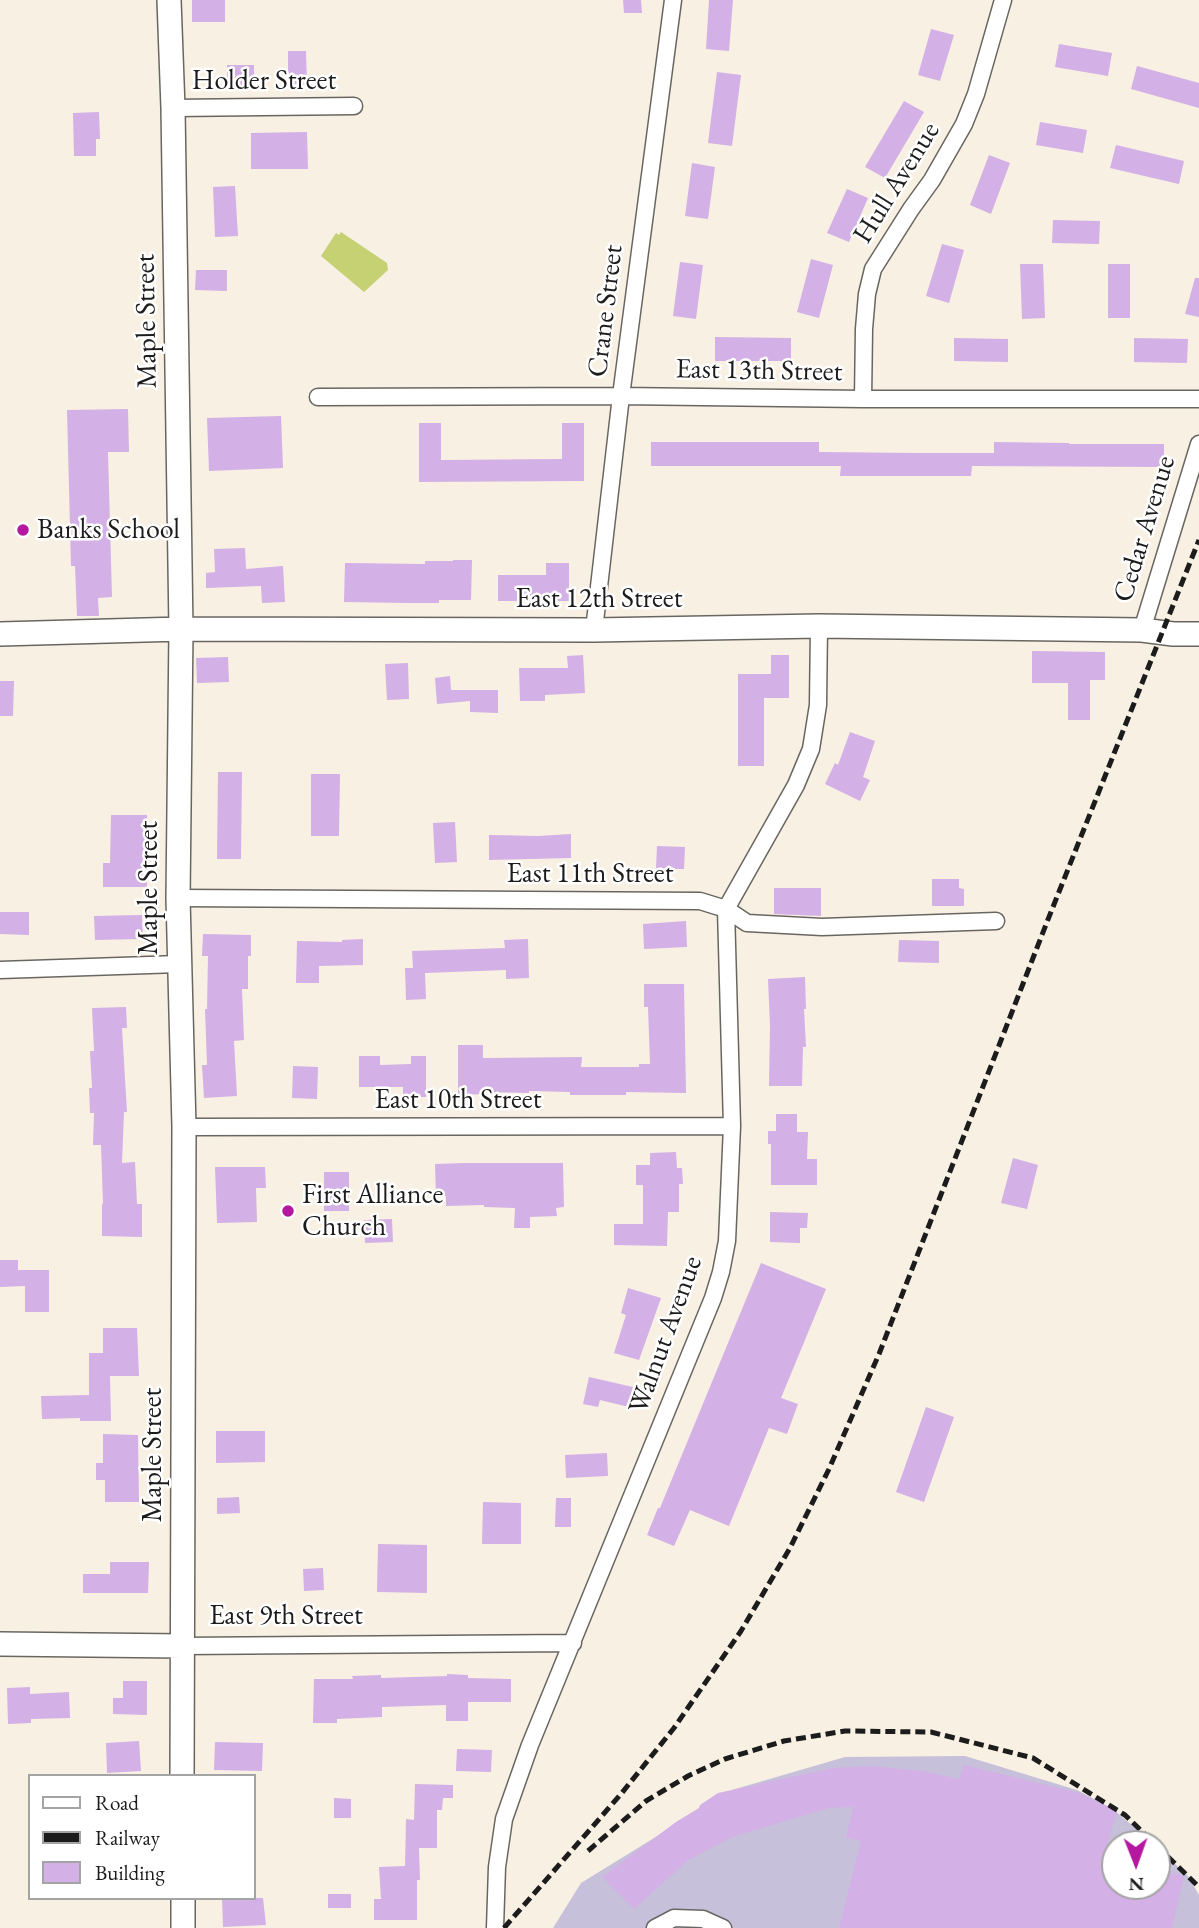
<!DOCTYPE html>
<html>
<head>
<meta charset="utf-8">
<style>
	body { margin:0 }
	#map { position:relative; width:1199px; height:1928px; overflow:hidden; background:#f8f0e2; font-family:"EB Garamond",serif }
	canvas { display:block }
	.legend { position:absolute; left:28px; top:1774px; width:228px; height:126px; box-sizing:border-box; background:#fff; border:2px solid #a4a4a4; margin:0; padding:9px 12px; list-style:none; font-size:21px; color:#1c1c1c }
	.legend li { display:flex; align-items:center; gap:14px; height:35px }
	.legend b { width:35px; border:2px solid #a4a4a4 }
	.north { position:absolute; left:1101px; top:1830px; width:70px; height:70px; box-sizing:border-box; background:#fff; border:2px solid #a4a4a4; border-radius:50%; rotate:179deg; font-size:19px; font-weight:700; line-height:28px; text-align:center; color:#1c1c1c }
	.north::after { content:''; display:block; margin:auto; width:24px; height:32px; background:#b5179e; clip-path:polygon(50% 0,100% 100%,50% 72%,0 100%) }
</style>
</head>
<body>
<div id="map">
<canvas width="1199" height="1928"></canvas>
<ul class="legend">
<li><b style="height:9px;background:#fff"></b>Road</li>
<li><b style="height:9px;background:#1c1c1c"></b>Railway</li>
<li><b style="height:19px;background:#d3b0e5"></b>Building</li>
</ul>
<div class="north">N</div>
</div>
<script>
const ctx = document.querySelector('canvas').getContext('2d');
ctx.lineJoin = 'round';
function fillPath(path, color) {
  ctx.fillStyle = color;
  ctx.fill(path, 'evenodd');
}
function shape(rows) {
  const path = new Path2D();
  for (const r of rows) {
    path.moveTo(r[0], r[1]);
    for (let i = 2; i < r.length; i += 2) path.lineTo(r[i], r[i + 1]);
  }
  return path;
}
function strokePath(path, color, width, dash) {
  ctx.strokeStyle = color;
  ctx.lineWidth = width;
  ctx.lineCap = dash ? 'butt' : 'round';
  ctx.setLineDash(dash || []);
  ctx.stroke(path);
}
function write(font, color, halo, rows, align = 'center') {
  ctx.font = font + ' "EB Garamond",serif';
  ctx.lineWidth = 5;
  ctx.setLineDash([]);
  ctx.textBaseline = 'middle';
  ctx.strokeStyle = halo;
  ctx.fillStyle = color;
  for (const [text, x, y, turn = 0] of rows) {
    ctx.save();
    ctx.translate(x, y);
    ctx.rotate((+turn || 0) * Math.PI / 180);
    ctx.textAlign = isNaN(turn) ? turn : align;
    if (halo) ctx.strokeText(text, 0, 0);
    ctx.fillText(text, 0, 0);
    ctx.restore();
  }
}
fillPath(shape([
	[965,1756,1077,1790,1113,1809,1154,1844,1115,1844,1115,1886,1157,1886,1157,1847,1188,1876,1199,1895,1199,1928,553,1928,581,1883,732,1790,845,1757]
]), '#c6c0da');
fillPath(shape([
	[341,232,387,263,388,270,364,292,321,256,336,233,339,235]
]), '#c5d172');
fillPath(shape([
	[192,0,225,0,225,22,192,22],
	[623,0,641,0,642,13,624,13],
	[709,0,733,0,729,51,706,49],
	[931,29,954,35,940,81,918,75],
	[1059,44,1112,53,1108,76,1055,67],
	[288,51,306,51,307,85,288,86],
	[227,65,254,65,254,89,227,89],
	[1137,66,1199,83,1199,108,1131,89],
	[717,72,741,75,732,146,708,143],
	[904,101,924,112,885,178,865,167],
	[99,112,100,139,96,139,96,156,74,156,73,113],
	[1040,122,1087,130,1083,153,1036,145],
	[307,132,308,169,251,169,251,133],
	[1116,145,1184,161,1179,184,1110,168],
	[989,155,1010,163,991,214,970,205],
	[692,163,715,167,708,219,685,216],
	[235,186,238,236,215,237,213,187],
	[847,189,868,198,849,242,827,233],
	[1053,220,1100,221,1099,244,1052,243],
	[942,244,964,250,949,303,926,296],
	[811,259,833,265,819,318,797,312],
	[680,262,703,265,696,319,673,316],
	[1020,264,1043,264,1045,318,1022,319],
	[1108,264,1130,264,1130,318,1108,318],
	[196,270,227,270,227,291,195,290],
	[1195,278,1199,278,1199,317,1185,314],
	[715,337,791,338,791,361,715,361],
	[954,338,1008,339,1008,362,954,361],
	[1134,338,1188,339,1187,363,1134,362],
	[128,409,129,452,108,452,112,597,98,598,99,616,77,616,75,566,71,566,67,410],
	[281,416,283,468,209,471,207,418],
	[419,423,441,423,441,460,562,459,562,423,584,423,584,481,419,482],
	[651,442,819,442,819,452,918,453,994,453,994,442,1069,443,1069,444,1164,444,1164,467,972,466,971,476,840,476,841,466,651,466],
	[245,548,246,569,283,566,285,602,262,603,261,586,206,588,206,573,215,572,214,549],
	[453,560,472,560,471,600,439,600,439,603,408,603,344,602,345,563,425,564,425,561,453,561],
	[546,563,569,563,569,601,498,601,498,575,546,575],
	[1032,651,1105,652,1105,680,1090,680,1090,720,1068,720,1068,683,1032,683],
	[583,655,585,693,545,695,545,701,520,701,519,668,568,668,567,656],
	[771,655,789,655,789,698,764,698,764,766,738,766,738,674,771,674],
	[228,657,229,682,197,683,196,658],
	[408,663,409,699,387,700,385,664],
	[450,676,451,690,498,690,498,713,470,712,470,701,437,704,435,678],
	[0,681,14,681,13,716,0,716],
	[850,732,875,741,863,777,870,780,860,801,825,784,835,763,838,765],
	[218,772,242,772,241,859,217,859],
	[311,774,340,774,339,836,311,836],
	[111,815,147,815,147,887,103,887,103,863,110,863],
	[455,822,457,862,435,863,433,823],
	[571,834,571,858,489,860,489,835,538,836],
	[657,846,685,847,684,869,656,869],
	[932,879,959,879,959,888,964,889,964,906,932,906],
	[774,888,821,888,821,916,774,914],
	[0,912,29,912,29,935,0,934],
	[142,915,143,939,95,940,94,916],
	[686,921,687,947,644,949,643,924],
	[203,934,251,935,251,956,248,956,248,989,242,989,244,1040,234,1041,237,1096,204,1098,202,1065,207,1065,205,1009,207,1009,208,956,202,956],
	[363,939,363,965,319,966,319,983,296,983,297,941,342,942,342,940],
	[528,939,529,978,506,979,506,970,425,973,426,999,406,1000,405,968,413,968,412,951,505,948,504,940],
	[899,940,939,941,939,963,898,962],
	[805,977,806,1009,804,1009,806,1047,803,1047,802,1086,769,1086,770,1026,768,979],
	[644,984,684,984,686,1093,626,1092,626,1095,570,1095,570,1092,529,1091,529,1093,484,1092,484,1094,458,1095,458,1045,483,1045,483,1058,582,1057,581,1067,639,1067,639,1064,650,1064,648,1007,644,1007],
	[126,1007,127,1028,122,1028,127,1112,124,1112,122,1163,135,1162,137,1204,142,1204,142,1237,102,1236,102,1204,103,1204,101,1145,93,1145,94,1113,90,1113,89,1088,92,1088,90,1051,94,1051,92,1008],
	[359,1056,380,1056,380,1065,411,1064,411,1056,426,1056,426,1097,403,1097,403,1087,359,1087],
	[293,1066,318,1067,317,1099,292,1098],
	[776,1114,797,1114,797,1132,808,1132,807,1159,817,1159,817,1185,771,1185,771,1144,768,1144,768,1131,776,1131],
	[676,1152,677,1168,682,1168,683,1184,679,1184,679,1212,668,1212,667,1246,614,1245,614,1224,643,1224,643,1185,636,1185,636,1165,650,1165,650,1153],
	[1013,1158,1038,1165,1027,1209,1001,1203],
	[466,1163,563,1163,564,1207,556,1208,557,1216,530,1217,530,1228,514,1228,515,1208,484,1207,484,1205,446,1206,446,1196,436,1196,435,1164],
	[215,1167,265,1167,266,1188,256,1188,257,1222,217,1223],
	[324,1172,349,1172,349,1211,324,1211],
	[770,1212,808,1213,807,1228,800,1228,800,1243,770,1242],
	[392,1219,393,1242,365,1243,364,1220],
	[0,1260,18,1260,18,1270,49,1270,49,1312,25,1312,25,1286,0,1287],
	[761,1263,826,1289,781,1398,798,1404,787,1434,769,1428,729,1526,690,1510,674,1546,647,1535,658,1508,660,1508],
	[628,1288,661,1298,639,1360,614,1353,626,1315,621,1313],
	[103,1328,137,1328,139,1376,110,1376,111,1421,80,1421,80,1418,42,1419,41,1396,89,1395,89,1353,103,1353],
	[589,1377,633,1387,629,1407,600,1400,598,1407,583,1404],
	[926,1407,954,1417,924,1502,896,1492],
	[216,1431,265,1431,265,1462,216,1463],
	[103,1434,138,1435,139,1502,105,1502,105,1480,96,1480,96,1463,103,1463],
	[607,1453,608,1476,566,1478,565,1455],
	[239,1497,240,1513,217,1514,217,1498],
	[556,1498,571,1498,571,1527,555,1527],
	[483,1502,521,1503,521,1544,482,1544],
	[378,1544,427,1545,427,1593,377,1592],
	[110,1562,149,1562,148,1593,83,1593,83,1574,110,1574],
	[323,1568,324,1590,304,1591,303,1569],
	[447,1674,468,1675,468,1678,511,1679,511,1702,468,1702,468,1721,446,1721,446,1705,382,1707,382,1717,337,1719,337,1723,313,1723,314,1679,353,1679,352,1676,381,1675,381,1678,447,1676],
	[123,1681,147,1681,147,1715,113,1714,113,1698,123,1698],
	[30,1687,30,1694,69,1692,70,1718,31,1719,31,1723,8,1724,7,1688],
	[139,1741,141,1771,107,1773,106,1743],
	[215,1742,263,1743,262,1771,214,1770],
	[457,1749,492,1750,491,1772,456,1771],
	[964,1765,1080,1793,1117,1811,1104,1856,1115,1859,1115,1886,1157,1886,1157,1869,1184,1876,1172,1928,839,1928,861,1841,846,1838,853,1807,829,1808,732,1837,687,1861,634,1909,602,1877,676,1822,699,1808,700,1805,718,1793,833,1768,873,1766,922,1771,959,1779],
	[415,1784,453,1785,453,1798,443,1798,442,1810,437,1810,437,1848,419,1848,420,1880,417,1880,417,1920,374,1920,374,1899,381,1899,379,1867,405,1866,406,1819,414,1820],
	[334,1798,351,1799,351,1818,334,1818],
	[328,1894,351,1894,351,1908,328,1908],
	[222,1898,263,1898,266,1925,223,1927]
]), '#d3b0e5');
const street = shape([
	[173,108,354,106],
	[318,397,621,396,863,399,1199,399],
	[863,399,864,329,867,294,873,269,911,209,932,180,964,124,976,94,1003,0],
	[594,630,621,396,673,0],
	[1142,630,1199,444],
	[178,898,700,901,726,909,747,923,822,927,996,921],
	[0,970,179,964],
	[184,1127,732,1126],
	[182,1646,573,1643],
	[495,1928,497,1867,504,1819,530,1745,713,1298,721,1272,727,1241,732,1126,726,909,796,785,811,749,818,705,819,626],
	[655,1928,674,1918,703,1919,723,1928]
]);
const secondary = shape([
	[169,0,173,108,181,629,178,898,184,1127,182,1776],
	[0,634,181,629,594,630,819,626,1142,630,1173,634,1199,634],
	[0,1644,182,1646],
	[183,1898,183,1928]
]);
strokePath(street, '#696661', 19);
strokePath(secondary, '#696661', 26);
strokePath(street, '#fff', 16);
strokePath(secondary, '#fff', 23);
strokePath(shape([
	[1157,1846,1199,1887],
	[588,1851,646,1801,688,1776,725,1759,784,1741,845,1731,931,1732,1033,1758,1125,1815,1155,1844],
	[504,1928,621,1794,674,1728,741,1631,790,1548,829,1469,879,1354,1047,922,1199,540]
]), '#1c1c1c', 5, [10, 5]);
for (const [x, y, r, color] of [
	[23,530,7,"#b5179e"],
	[288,1211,7,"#b5179e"]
]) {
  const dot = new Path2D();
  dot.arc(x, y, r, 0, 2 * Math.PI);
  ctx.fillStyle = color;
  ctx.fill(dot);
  strokePath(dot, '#fff', 2.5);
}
write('28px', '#1c1c1c', '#fff', [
	["Holder Street",264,81],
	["Hull Avenue",897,183,-58],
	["Crane Street",606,311,-83],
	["Maple Street",147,321,-91],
	["East 13th Street",759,371,1],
	["Cedar Avenue",1145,529,-73],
	["East 12th Street",599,599],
	["East 11th Street",590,874],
	["Maple Street",149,888,-90],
	["East 10th Street",458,1100],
	["Walnut Avenue",666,1335,-70],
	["Maple Street",153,1455,-90],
	["East 9th Street",286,1616]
]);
write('28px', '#1c1c1c', '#fff', [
	["Banks School",37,530],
	["First Alliance",302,1195],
	["Church",302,1227]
], 'left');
</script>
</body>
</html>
